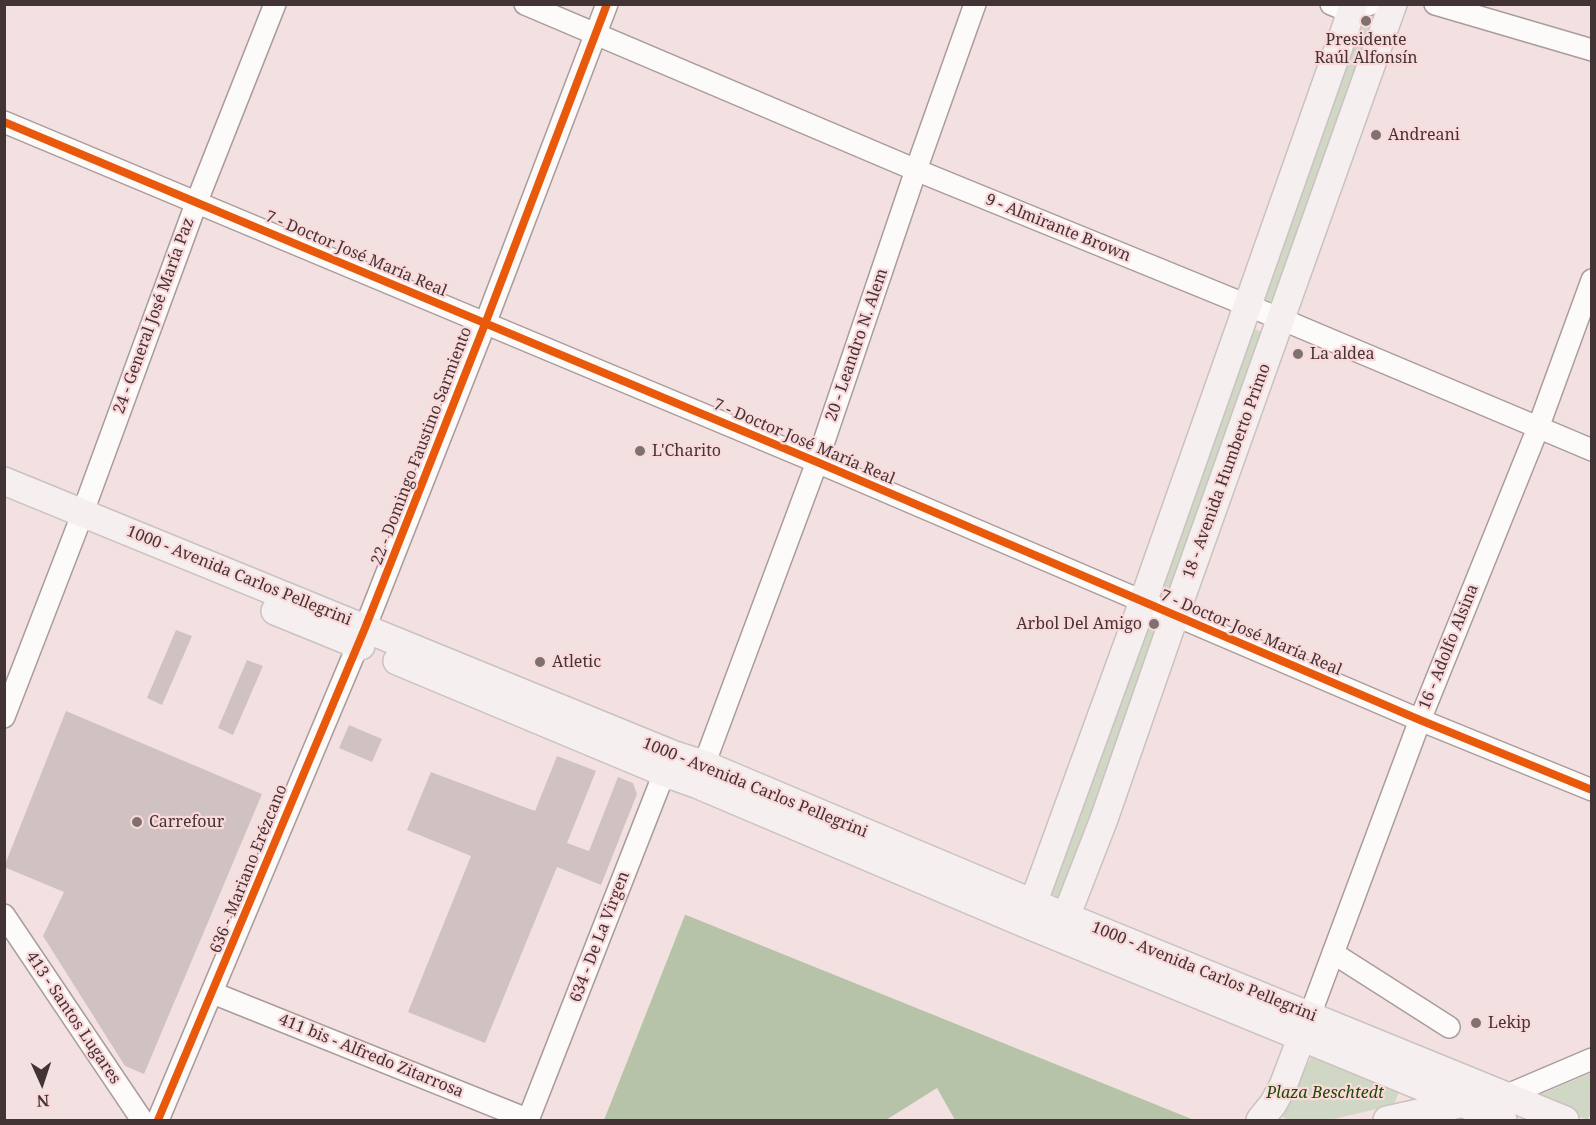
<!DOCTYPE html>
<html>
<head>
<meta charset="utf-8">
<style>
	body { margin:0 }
	#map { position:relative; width:1596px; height:1125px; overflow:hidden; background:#f3e1e1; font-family:"Noto Serif",serif }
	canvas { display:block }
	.frame { position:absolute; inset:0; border:6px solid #423435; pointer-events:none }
	.north { position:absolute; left:12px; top:1053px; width:60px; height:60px; -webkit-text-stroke:4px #fbd9da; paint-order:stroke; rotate:177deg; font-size:16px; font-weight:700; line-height:24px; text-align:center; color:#423435 }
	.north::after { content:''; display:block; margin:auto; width:21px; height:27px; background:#423435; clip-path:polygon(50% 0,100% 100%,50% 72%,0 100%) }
</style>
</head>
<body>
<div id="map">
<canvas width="1596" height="1125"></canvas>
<div class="frame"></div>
<div class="north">N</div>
</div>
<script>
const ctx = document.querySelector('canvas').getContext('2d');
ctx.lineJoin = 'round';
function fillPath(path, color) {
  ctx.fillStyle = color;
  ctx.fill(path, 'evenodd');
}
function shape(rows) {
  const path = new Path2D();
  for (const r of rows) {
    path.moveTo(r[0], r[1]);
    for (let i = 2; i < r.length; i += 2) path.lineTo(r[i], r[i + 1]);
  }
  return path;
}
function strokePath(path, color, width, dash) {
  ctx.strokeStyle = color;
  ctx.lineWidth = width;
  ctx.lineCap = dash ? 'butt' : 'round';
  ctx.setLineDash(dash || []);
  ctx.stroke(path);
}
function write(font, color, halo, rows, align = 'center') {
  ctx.font = font + ' "Noto Serif",serif';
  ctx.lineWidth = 4.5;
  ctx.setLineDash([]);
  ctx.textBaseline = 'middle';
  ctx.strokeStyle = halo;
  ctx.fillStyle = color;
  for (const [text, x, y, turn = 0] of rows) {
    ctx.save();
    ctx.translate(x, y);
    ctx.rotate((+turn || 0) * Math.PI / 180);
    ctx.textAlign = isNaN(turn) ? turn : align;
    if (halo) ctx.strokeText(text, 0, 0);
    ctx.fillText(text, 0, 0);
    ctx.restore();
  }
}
fillPath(shape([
	[1361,17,1373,21,1275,301,1269,301,1263,298],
	[1251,328,1262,332,1170,596,1163,596,1158,593],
	[1149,619,1160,623,1064,897,1057,897,1052,894,1049,889],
	[1311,1057,1399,1091,1394,1105,1329,1120,1287,1120,1281,1116],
	[1591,1073,1591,1111,1588,1120,1532,1098]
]), '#d1d7c5');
fillPath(shape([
	[685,915,686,915,1194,1120,955,1120,937,1088,886,1120,604,1120]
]), '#b6c3a8');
fillPath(shape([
	[176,630,192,636,162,705,147,698],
	[247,660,263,666,233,735,218,728],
	[66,711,262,794,144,1074,125,1066,43,936,64,892,4,867],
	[349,725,382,739,372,762,339,748],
	[557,756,596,771,567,843,589,851,618,777,633,783,637,794,601,885,557,867,485,1043,408,1012,471,856,407,830,431,772,535,811]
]), '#d0c2c2');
const minor = shape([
	[525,4,916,170,1281,319,1592,450],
	[1331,4,1351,12,1370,4],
	[1435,4,1592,50],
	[4,122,817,462,1420,720,1592,790],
	[4,717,77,528,197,201,275,4],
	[699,778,817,462,916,170,975,4],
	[4,915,142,1120],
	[1333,953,1449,1027],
	[213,993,529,1120],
	[1310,1015,1420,720,1538,428,1592,280],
	[1505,1096,1592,1059],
	[158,1120,365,628,485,324,607,4],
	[528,1120,670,758]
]);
const major = shape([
	[4,481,672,754,703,764,1033,903,1565,1120],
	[275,611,361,646],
	[397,661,665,773,696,784,1026,924,1503,1120],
	[1027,920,1143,602,1354,4],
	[1060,932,1104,819,1175,615,1393,4],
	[1260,1120,1273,1104,1283,1086,1308,1020],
	[1387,1120,1464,1103]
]);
strokePath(minor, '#aa9c9c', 24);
strokePath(major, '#cac1c1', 30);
strokePath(minor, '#fdfafa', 21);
strokePath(major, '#f6efef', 27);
strokePath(shape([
	[4,122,817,462,1420,720,1592,790],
	[158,1120,365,628,485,324,607,4]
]), '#e8590c', 8);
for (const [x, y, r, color] of [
	[1366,21,6,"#807171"],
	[1376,135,6,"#807171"],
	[1298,354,6,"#807171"],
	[640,451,6,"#807171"],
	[1154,624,6,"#807171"],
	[540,662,6,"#807171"],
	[137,822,6,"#807171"],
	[1476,1023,6,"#807171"]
]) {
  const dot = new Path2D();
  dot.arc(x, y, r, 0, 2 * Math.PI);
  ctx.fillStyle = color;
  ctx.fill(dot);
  strokePath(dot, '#fbd9da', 2);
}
write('16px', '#423435', '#fbd9da', [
	["Presidente",1366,40,"center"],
	["Raúl Alfonsín",1366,58,"center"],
	["Andreani",1388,135],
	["La aldea",1310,354],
	["L'Charito",652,451],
	["Arbol Del Amigo",1142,624,"right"],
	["Atletic",552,662],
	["Carrefour",149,822],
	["Lekip",1488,1023]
], 'left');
write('16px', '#423435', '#fbd9da', [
	["9 - Almirante Brown",1058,228,22],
	["7 - Doctor José María Real",356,254,23],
	["24 - General José María Paz",154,316,-70],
	["20 - Leandro N. Alem",857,345,-71],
	["7 - Doctor José María Real",804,442,23],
	["22 - Domingo Faustino Sarmiento",422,446,-69],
	["18 - Avenida Humberto Primo",1227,471,-70],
	["1000 - Avenida Carlos Pellegrini",239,576,22],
	["7 - Doctor José María Real",1251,633,23],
	["16 - Adolfo Alsina",1449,647,-68],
	["1000 - Avenida Carlos Pellegrini",755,788,22],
	["636 - Mariano Erézcano",249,869,-68],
	["634 - De La Virgen",600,937,-69],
	["1000 - Avenida Carlos Pellegrini",1204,972,22],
	["413 - Santos Lugares",73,1018,56],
	["411 bis - Alfredo Zitarrosa",371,1056,22]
]);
write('italic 16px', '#1c4c04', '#fbd9da', [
	["Plaza Beschtedt",1325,1093]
]);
</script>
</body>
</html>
